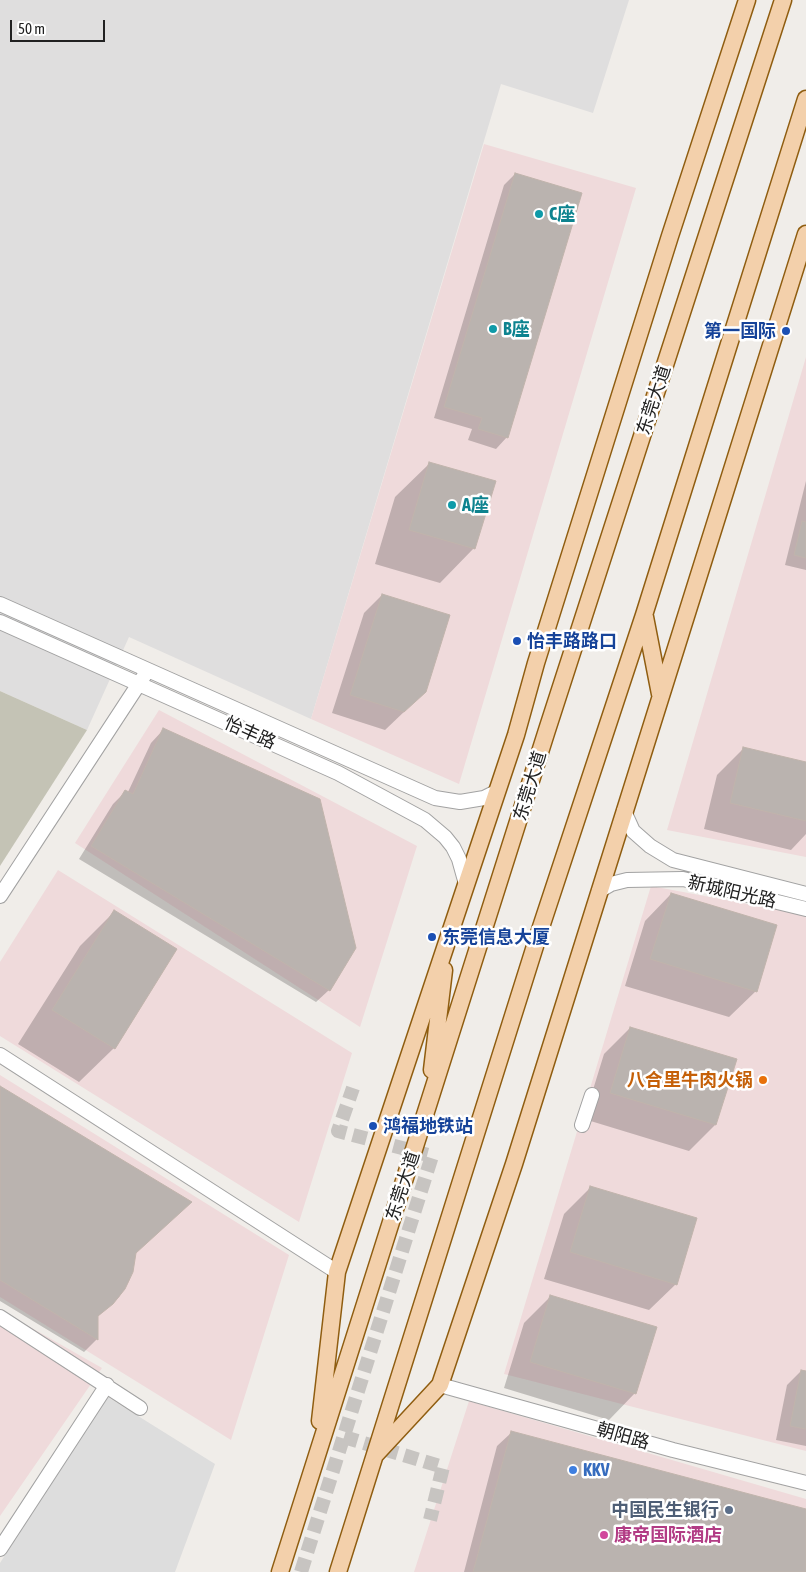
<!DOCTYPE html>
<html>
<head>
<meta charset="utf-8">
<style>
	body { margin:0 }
	#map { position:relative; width:806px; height:1572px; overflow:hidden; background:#f0ede9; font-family:"Asap Condensed",sans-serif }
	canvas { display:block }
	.scale { position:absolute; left:10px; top:20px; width:95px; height:22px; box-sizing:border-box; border:2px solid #212121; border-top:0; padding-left:6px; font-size:15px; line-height:18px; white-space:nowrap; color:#212121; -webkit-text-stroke:4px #fff; paint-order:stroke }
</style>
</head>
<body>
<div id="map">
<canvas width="806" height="1572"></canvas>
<div class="scale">50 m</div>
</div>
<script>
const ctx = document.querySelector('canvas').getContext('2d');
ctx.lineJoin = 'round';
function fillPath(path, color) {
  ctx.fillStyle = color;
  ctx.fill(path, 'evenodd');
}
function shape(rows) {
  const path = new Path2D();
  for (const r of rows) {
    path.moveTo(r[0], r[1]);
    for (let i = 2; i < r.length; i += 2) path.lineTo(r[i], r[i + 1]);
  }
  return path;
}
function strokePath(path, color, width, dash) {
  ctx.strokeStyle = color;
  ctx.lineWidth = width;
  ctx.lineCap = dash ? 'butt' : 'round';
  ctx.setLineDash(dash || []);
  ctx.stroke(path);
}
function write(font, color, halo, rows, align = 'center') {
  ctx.font = font + ' "Asap Condensed","Noto Sans SC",sans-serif';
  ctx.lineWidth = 5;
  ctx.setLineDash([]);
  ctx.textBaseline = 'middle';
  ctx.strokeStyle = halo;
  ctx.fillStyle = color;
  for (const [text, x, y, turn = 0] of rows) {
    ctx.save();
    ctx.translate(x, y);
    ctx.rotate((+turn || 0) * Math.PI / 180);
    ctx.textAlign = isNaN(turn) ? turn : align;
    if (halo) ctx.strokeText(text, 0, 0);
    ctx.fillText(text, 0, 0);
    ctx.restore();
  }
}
fillPath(shape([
	[0,0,629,0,593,113,501,84,311,719,129,637,87,730,0,691]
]), '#dfdede');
fillPath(shape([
	[484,144,636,188,459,784,311,719],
	[806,357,806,857,667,830],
	[159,710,417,846,360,1027,75,843],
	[58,870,352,1053,299,1222,0,1036,0,962],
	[651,886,806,915,806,1451,504,1374],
	[0,1075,289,1255,231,1440,0,1297],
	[0,1310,102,1368,0,1516],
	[469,1401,806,1499,806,1572,414,1572]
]), '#efdadb');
fillPath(shape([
	[0,691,87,730,0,866]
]), '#c4c3b5');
fillPath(shape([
	[106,1396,215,1464,175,1572,0,1572,0,1563]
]), '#ddd');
fillPath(shape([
	[515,174,507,437,496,449,468,440,472,429,434,418,504,185],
	[430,463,474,548,440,583,375,564,395,497],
	[806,481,806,570,785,565],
	[382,595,406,710,385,730,332,713,364,613],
	[163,730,329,990,316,1002,79,859,113,804,126,791,128,792,151,743],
	[744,748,806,763,806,834,791,850,704,829,717,775],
	[671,894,756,991,729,1017,625,986,645,921],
	[114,912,114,1048,79,1082,18,1044,80,946],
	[630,1028,735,1060,715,1125,689,1151,584,1119,604,1054],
	[0,1087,135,1254,129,1281,119,1297,97,1317,97,1339,84,1352,0,1301],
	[591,1187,676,1284,649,1310,544,1279,564,1214],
	[550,1297,635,1393,609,1420,504,1388,524,1323],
	[802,1370,806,1371,806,1446,776,1440,787,1385],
	[511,1433,806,1510,806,1572,464,1572,497,1446]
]), '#0003');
const building = shape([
	[515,173,582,193,508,438,478,429,482,418,444,407,515,173],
	[429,462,496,481,475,549,409,530,429,462],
	[802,521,806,522,806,558,794,555,802,521],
	[382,594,450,615,426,692,404,712,350,695,382,594],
	[163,728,320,799,356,948,330,991,91,846,125,790,133,794,163,728],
	[743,747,806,762,806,821,730,803,743,747],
	[671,893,777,925,757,992,650,959,671,893],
	[114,910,177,949,115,1049,52,1010,114,910],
	[630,1027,737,1059,716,1125,610,1093,630,1027],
	[0,1086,192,1202,136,1253,133,1272,125,1289,113,1304,98,1316,98,1340,0,1280,0,1086],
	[590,1186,697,1218,677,1285,570,1252,590,1186],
	[550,1295,657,1327,636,1394,530,1362,550,1295],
	[801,1370,806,1371,806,1429,790,1426,801,1370],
	[511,1431,806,1509,806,1572,473,1572,511,1431]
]);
fillPath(building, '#bab3af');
strokePath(building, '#c1b4ac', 1);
strokePath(shape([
	[344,1437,443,1467,430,1520],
	[301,1572,432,1156,338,1131,353,1088]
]), '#c7c4c1', 14, [14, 7]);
const minor = shape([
	[0,604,435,798,460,802,484,798,496,792],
	[0,622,338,773,425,820,445,837,453,847,459,859,466,884],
	[624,811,633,831,650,846,673,860,806,894],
	[599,891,611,884,627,880,683,879,806,909],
	[0,896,144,676],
	[0,1055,337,1272],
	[582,1125,592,1095],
	[0,1317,140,1408],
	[440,1385,673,1450,806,1483],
	[0,1549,107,1385]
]);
const major = shape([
	[645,617,660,694],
	[432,1070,444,970],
	[320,1421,337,1272,516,735,536,663,670,236,747,0],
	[376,1454,440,1385,514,1164,806,234],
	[280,1572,547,730,783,0],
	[338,1572,541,927,644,615,806,99]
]);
strokePath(minor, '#a2a2a2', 16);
strokePath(major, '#8f5d10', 19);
strokePath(minor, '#fff', 14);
strokePath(major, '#f3d0ab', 16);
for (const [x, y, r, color] of [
	[539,214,5,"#0f9aa8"],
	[493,329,5,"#0f9aa8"],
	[786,331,5,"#1a4fb4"],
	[452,505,5,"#0f9aa8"],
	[517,641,5,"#1a4fb4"],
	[432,937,5,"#1a4fb4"],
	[763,1080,5,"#e8710a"],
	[373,1126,5,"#1a4fb4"],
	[573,1470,5,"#3f7fe0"],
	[729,1510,5,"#5c6f8a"],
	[604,1535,5,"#d1479c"]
]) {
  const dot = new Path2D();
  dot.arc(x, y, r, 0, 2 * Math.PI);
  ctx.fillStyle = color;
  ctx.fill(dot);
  strokePath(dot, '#fff', 2);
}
write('bold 18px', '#0d838f', '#fff', [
	["C座",549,214],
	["B座",503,329],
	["A座",462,505]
], 'left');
write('bold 18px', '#164399', '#fff', [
	["第一国际",776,331,"right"],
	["怡丰路路口",527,641],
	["东莞信息大厦",442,937],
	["鸿福地铁站",383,1126]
], 'left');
write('18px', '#212121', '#fff', [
	["东莞大道",654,400,-72],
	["怡丰路",250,733,24],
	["东莞大道",530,786,-73],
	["新城阳光路",732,892,13],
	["东莞大道",403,1186,-72],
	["朝阳路",623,1436,16]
]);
write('bold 18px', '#c56008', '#fff', [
	["八合里牛肉火锅",753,1080]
], 'right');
write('bold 18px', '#366cbe', '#fff', [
	["KKV",583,1470]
], 'left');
write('bold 18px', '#4e5e75', '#fff', [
	["中国民生银行",719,1510]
], 'right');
write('bold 18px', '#b23c85', '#fff', [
	["康帝国际酒店",614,1535]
], 'left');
</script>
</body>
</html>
